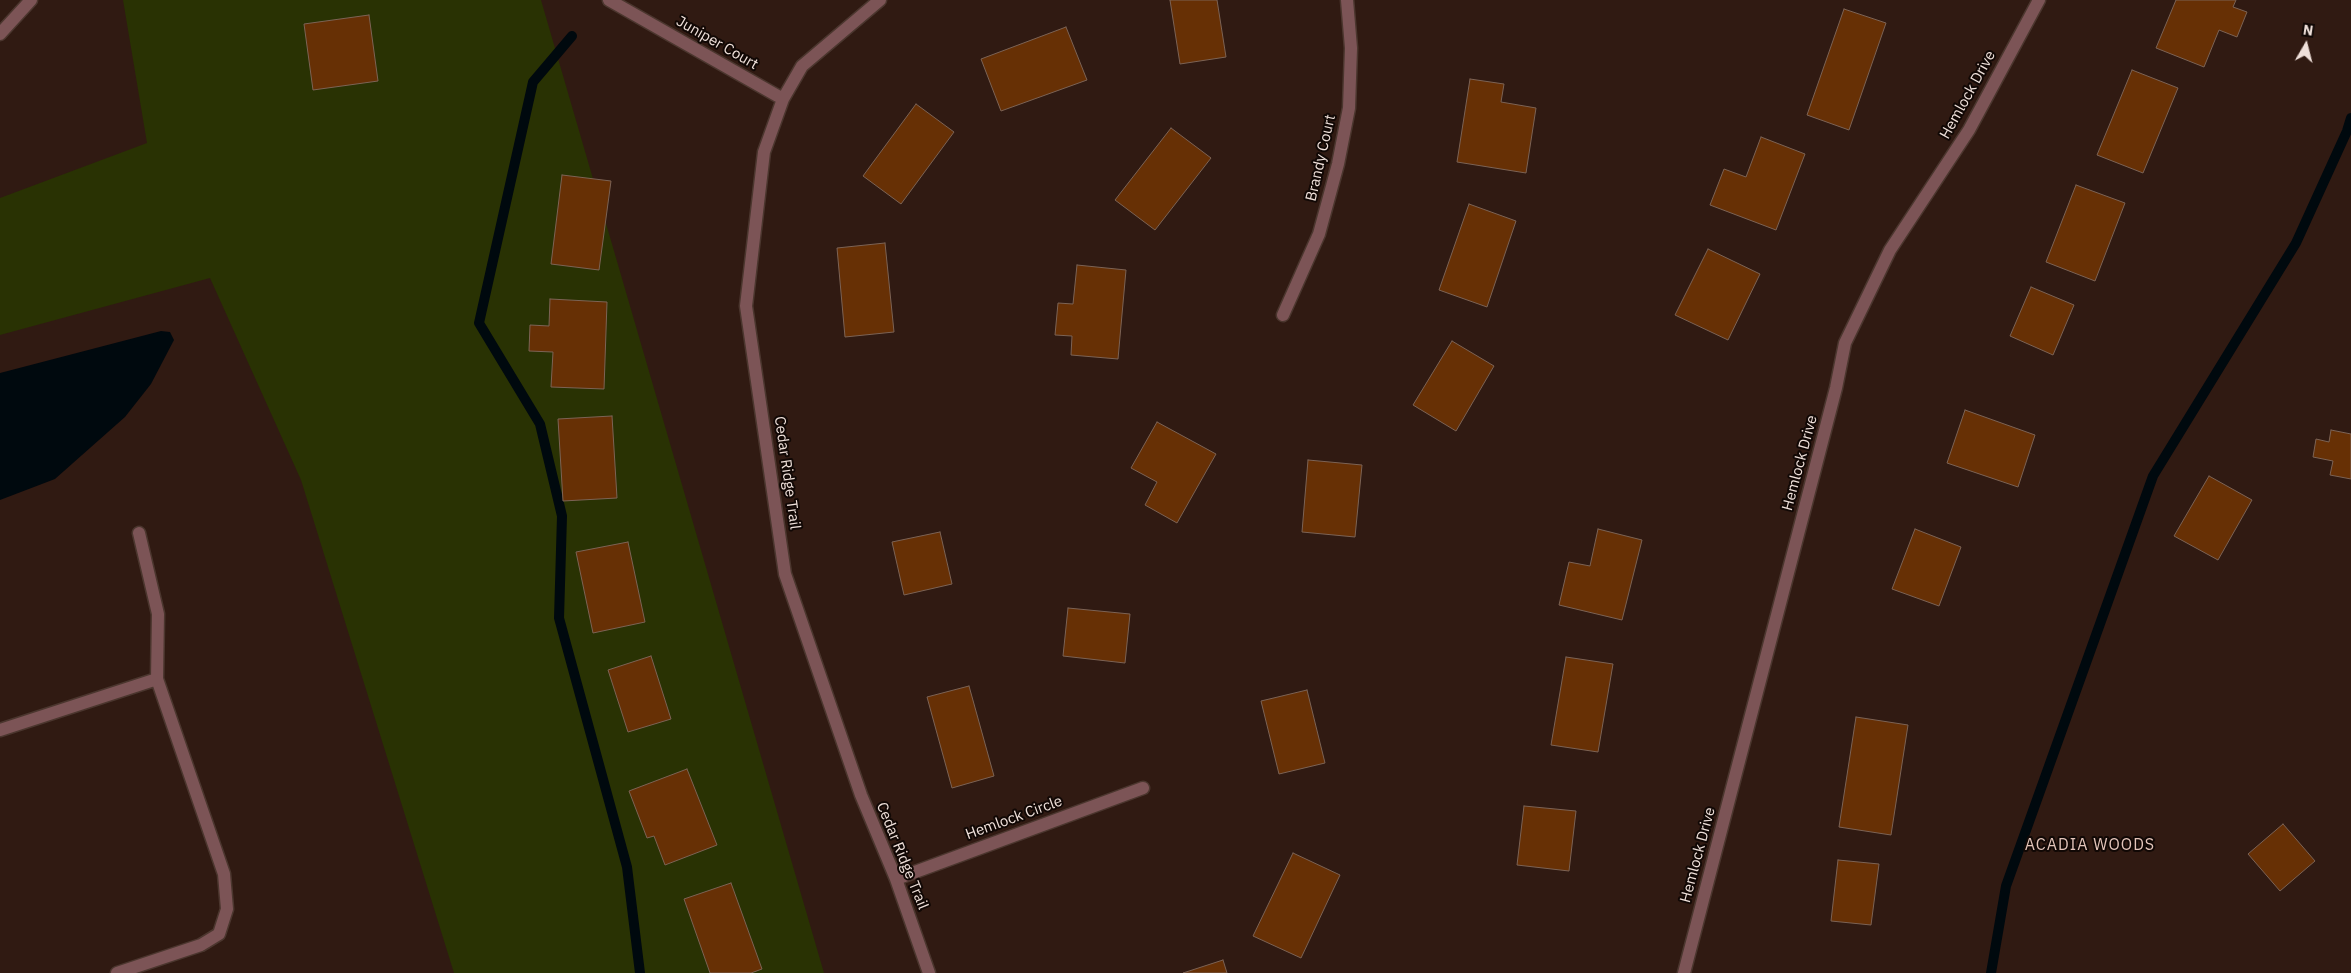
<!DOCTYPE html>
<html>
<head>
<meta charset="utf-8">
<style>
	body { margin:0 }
	#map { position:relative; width:2351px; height:973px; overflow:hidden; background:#301a12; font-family:"IBM Plex Sans",sans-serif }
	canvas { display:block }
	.north { position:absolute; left:2281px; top:20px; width:50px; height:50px; -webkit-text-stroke:4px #110805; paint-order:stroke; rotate:8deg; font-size:14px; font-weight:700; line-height:20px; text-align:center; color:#efe0da }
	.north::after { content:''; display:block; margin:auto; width:18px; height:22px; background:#efe0da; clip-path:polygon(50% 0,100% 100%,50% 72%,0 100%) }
</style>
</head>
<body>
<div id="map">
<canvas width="2351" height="973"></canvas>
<div class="north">N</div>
</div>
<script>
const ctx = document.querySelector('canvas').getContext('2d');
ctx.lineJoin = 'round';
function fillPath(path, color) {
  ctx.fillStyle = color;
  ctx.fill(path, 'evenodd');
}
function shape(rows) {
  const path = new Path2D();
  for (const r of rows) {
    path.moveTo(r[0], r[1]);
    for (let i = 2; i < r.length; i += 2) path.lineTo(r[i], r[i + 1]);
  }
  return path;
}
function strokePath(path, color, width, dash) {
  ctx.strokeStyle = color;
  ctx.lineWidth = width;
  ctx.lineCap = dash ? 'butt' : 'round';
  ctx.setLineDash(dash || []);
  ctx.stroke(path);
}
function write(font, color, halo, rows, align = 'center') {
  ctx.font = font + ' "IBM Plex Sans",sans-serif';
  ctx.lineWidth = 4;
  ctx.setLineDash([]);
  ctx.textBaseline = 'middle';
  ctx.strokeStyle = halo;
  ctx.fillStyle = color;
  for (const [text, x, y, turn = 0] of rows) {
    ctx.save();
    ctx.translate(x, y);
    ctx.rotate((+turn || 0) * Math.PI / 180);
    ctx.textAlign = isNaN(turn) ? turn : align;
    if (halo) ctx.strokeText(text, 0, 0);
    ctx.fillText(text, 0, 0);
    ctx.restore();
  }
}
fillPath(shape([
	[123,0,541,0,824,973,454,973,301,480,210,278,0,335,0,198,147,143]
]), '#293203');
fillPath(shape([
	[161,331,170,332,174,340,151,384,125,417,55,479,0,500,0,373]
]), '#00090e');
strokePath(shape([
	[572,36,533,82,479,323,540,424,562,516,559,618,627,867,640,973],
	[1991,973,2006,886,2153,476,2296,243,2347,131,2351,118]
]), '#00090e', 10);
const building = shape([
	[1170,0,1217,0,1226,57,1180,64,1170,0],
	[2176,0,2236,0,2233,7,2247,12,2237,37,2219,30,2204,67,2156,48,2176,0],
	[1844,9,1886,23,1849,130,1807,115,1844,9],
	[369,15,378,81,313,90,304,24,369,15],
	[1066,27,1087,80,1001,111,981,59,1066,27],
	[2132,70,2178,88,2143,173,2097,155,2132,70],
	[1470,79,1504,84,1501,102,1536,108,1526,173,1457,162,1470,79],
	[916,104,954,132,901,204,863,176,916,104],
	[1171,128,1211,158,1155,230,1115,200,1171,128],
	[1761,137,1805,154,1776,230,1710,205,1724,169,1746,177,1761,137],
	[562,175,611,181,599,270,551,264,562,175],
	[2076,185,2125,203,2095,281,2046,262,2076,185],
	[1469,204,1516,221,1487,307,1439,290,1469,204],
	[885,243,894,332,845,337,837,248,885,243],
	[1708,249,1760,274,1728,340,1675,315,1708,249],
	[1077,265,1126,270,1118,359,1071,355,1072,336,1055,335,1058,303,1073,304,1077,265],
	[2031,287,2074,305,2053,355,2010,336,2031,287],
	[550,299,607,302,604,389,551,387,553,352,529,351,530,325,549,326,550,299],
	[1452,341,1494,366,1456,431,1413,405,1452,341],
	[1965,410,2035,435,2018,487,1947,463,1965,410],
	[612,416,617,498,563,501,558,419,612,416],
	[1157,422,1216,454,1177,523,1145,505,1157,482,1131,468,1157,422],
	[2331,430,2351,434,2351,479,2330,475,2333,461,2313,457,2316,439,2329,442,2331,430],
	[1308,460,1362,465,1355,537,1302,532,1308,460],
	[2209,476,2252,500,2218,560,2174,536,2209,476],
	[1598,529,1642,540,1622,620,1559,605,1569,562,1590,566,1598,529],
	[1915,529,1961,547,1939,606,1892,589,1915,529],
	[940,532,952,584,904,595,892,542,940,532],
	[628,542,645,622,593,633,576,552,628,542],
	[1068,608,1130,614,1125,663,1063,656,1068,608],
	[651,656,671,719,628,732,608,670,651,656],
	[1566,657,1613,664,1598,752,1551,745,1566,657],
	[969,686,994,776,952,788,927,697,969,686],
	[1307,690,1325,763,1279,774,1261,701,1307,690],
	[1856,717,1908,725,1891,835,1839,827,1856,717],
	[687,769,717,845,665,865,654,836,647,838,629,791,687,769],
	[1524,806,1576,811,1569,871,1517,865,1524,806],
	[2283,824,2315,861,2280,891,2248,854,2283,824],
	[1293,853,1340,875,1301,958,1253,936,1293,853],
	[1838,860,1879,864,1871,925,1831,921,1838,860],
	[731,883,762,969,751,973,710,973,684,899,731,883],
	[1223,960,1227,973,1183,973,1223,960]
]);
fillPath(building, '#673005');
strokePath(building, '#7c6355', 1);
const service = shape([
	[0,34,31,0],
	[139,533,158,614,157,679],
	[0,730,157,679,224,874,227,909,219,934,201,945,117,973]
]);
const minor = shape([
	[609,0,783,99],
	[880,0,802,66,783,99,764,152,746,306,785,574,861,795,896,879,929,973],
	[1283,315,1319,234,1338,164,1349,108,1351,48,1347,0],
	[896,879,1143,788],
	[1684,973,1836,388,1845,343,1890,250,1969,130,2039,0]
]);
strokePath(service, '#4b362e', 15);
strokePath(minor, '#4b362e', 15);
strokePath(service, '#7c5456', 12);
strokePath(minor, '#7c5456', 12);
write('15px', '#efe0da', '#110805', [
	["Juniper Court",717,43,30],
	["Hemlock Drive",1968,95,-61],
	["Brandy Court",1321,158,-77],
	["Hemlock Drive",1800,463,-75],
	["Cedar Ridge Trail",787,473,82],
	["Hemlock Circle",1014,818,-20],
	["Hemlock Drive",1698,855,-75],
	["Cedar Ridge Trail",902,856,68]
]);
ctx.letterSpacing = '1px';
write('16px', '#e4c5ba', '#110805', [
	["ACADIA WOODS",2090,845]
]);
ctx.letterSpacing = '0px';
</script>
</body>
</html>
